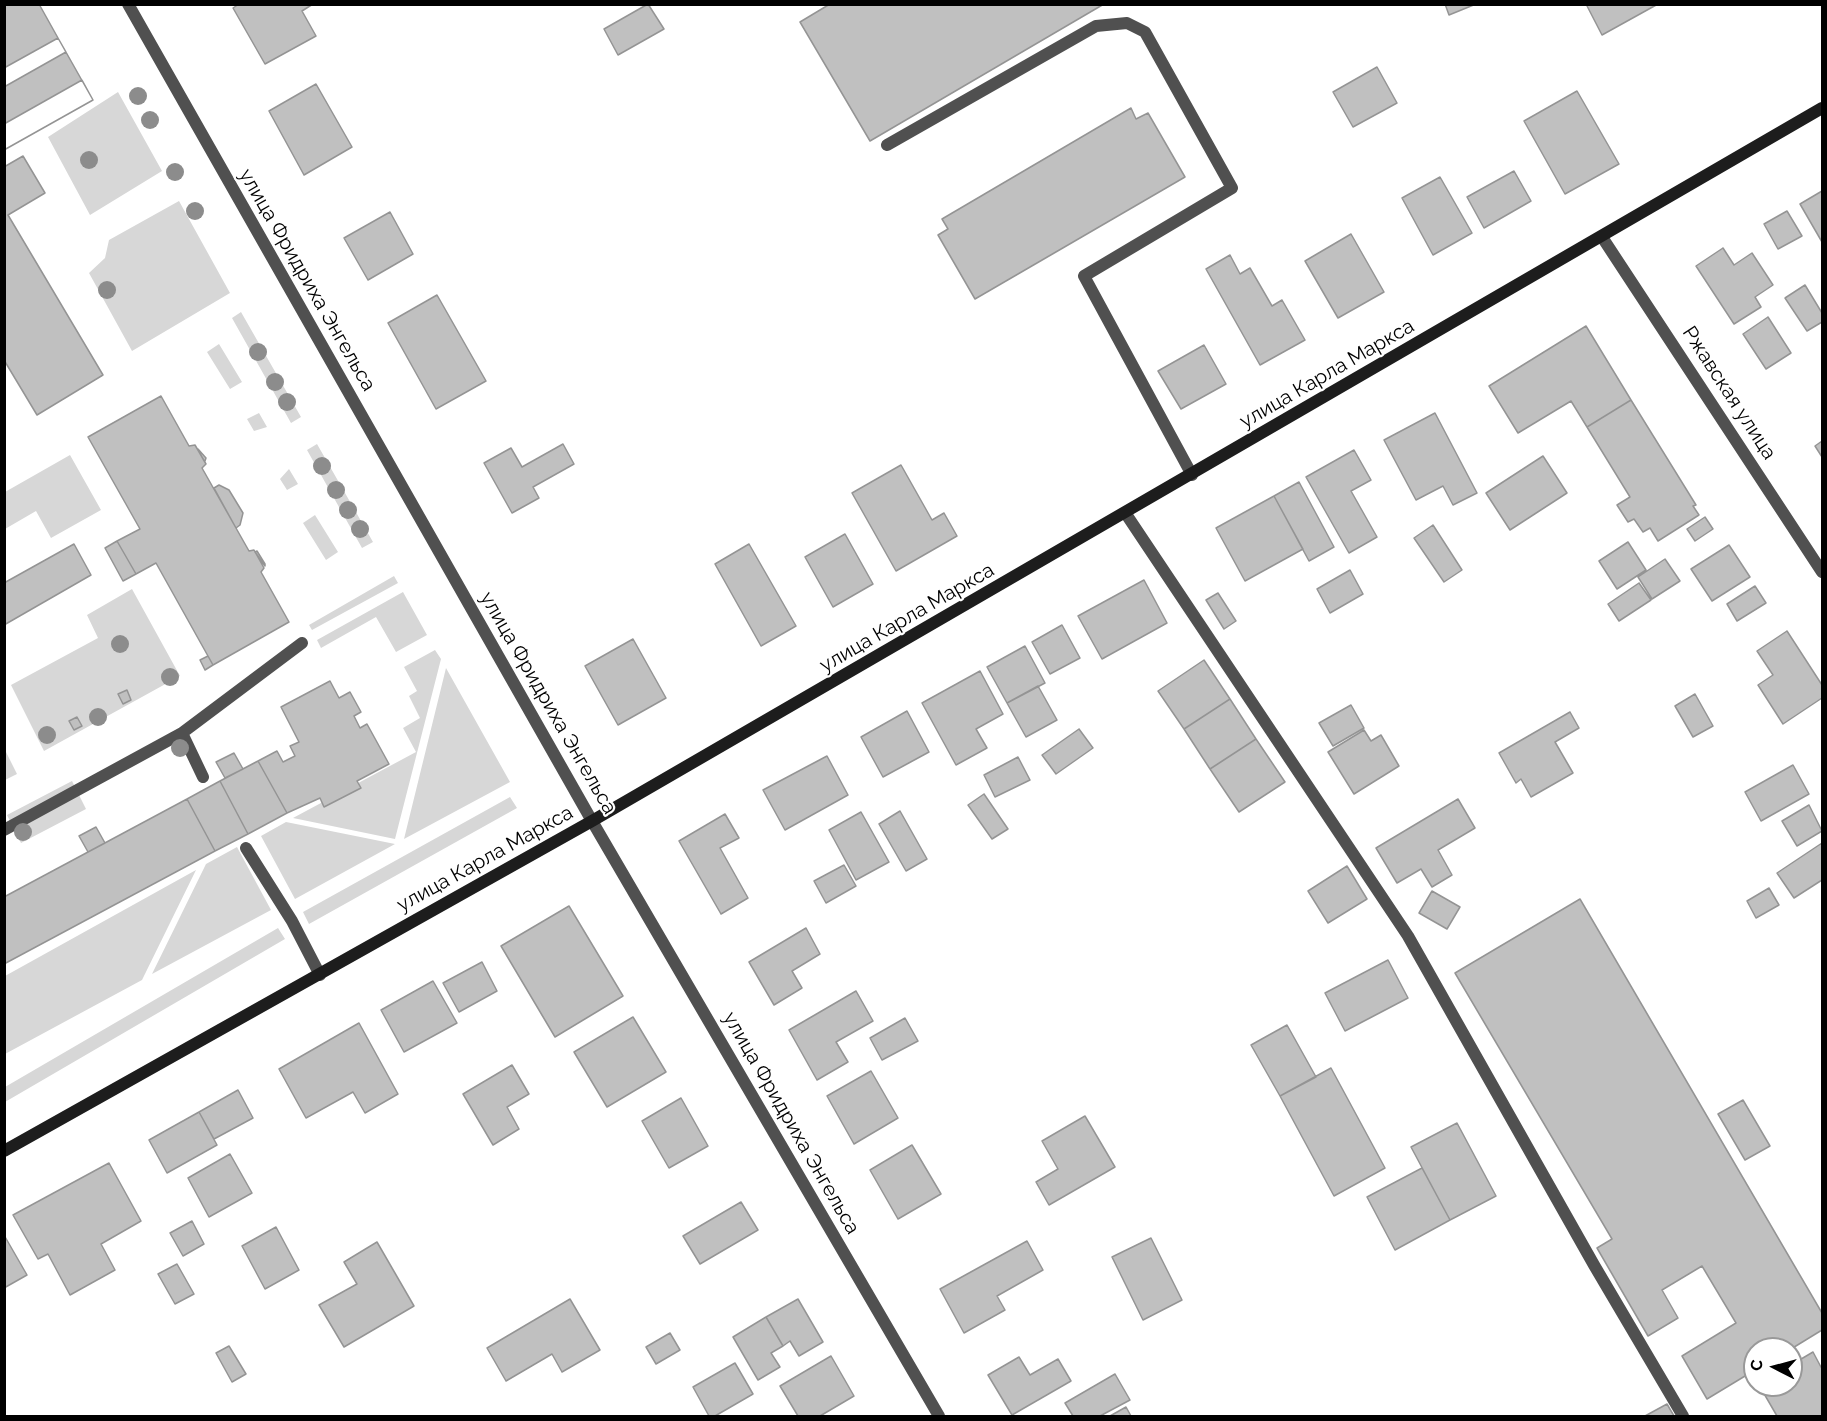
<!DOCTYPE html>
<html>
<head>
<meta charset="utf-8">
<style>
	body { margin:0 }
	#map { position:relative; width:1827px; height:1421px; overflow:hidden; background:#fff; font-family:Raleway,sans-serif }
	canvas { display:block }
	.frame { position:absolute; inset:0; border:6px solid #000; pointer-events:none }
	.north { position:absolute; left:1743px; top:1337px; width:60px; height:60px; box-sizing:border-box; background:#fff; border:2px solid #999; border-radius:50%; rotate:276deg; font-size:16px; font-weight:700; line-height:24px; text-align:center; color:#000 }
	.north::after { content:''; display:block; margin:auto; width:21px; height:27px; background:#000; clip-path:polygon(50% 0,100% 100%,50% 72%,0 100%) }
</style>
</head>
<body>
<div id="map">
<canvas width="1827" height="1421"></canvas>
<div class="frame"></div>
<div class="north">С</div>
</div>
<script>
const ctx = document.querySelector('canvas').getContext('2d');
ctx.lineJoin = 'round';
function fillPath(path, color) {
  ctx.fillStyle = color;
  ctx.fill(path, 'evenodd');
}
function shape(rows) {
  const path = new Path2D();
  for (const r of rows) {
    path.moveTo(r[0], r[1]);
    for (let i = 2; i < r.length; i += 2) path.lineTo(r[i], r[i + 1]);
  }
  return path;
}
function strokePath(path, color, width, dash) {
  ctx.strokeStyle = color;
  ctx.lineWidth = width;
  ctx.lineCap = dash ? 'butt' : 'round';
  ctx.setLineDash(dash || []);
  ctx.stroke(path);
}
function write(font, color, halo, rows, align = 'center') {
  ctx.font = font + ' Raleway,sans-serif';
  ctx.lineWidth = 4.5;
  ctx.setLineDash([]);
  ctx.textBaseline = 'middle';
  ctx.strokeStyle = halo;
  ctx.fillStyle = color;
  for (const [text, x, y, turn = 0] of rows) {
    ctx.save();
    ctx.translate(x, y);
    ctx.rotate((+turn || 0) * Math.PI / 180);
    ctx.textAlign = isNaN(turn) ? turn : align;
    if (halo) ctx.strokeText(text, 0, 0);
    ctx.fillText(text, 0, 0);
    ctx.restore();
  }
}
fillPath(shape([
	[118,92,162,171,90,215,48,137],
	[179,201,230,293,132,351,89,273,105,258,109,240],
	[241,312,301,417,291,423,232,318],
	[219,344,242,382,230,389,207,352],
	[259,413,267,427,254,431,247,419],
	[317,444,373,542,362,548,307,450],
	[70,455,101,510,51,538,36,511,5,529,5,492],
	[289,469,298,484,287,490,280,479],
	[315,515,338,552,326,560,303,523],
	[394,576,398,583,312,630,309,625],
	[132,589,180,676,44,751,11,685,98,638,87,615],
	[403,592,427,635,396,652,376,617,321,648,317,640],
	[435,650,441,659,395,839,293,818,416,752,403,728,420,718,409,696,417,691,404,667],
	[446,668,510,782,404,839],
	[4,748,17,774,5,780,4,780],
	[72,781,86,809,21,843,7,815],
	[510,797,517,808,309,924,303,912],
	[286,822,395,844,295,899,261,836],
	[237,847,271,910,152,974,206,864],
	[196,870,142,980,5,1054,5,976],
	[278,928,285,939,5,1102,5,1087]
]), '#d7d7d7');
const building = shape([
	[4,4,39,4,58,38,4,68,4,4],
	[239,4,313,4,302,11,316,36,265,64,233,8,239,4],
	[648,4,664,29,618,55,604,29,648,4],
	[830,4,1104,4,870,141,800,22,830,4],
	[1445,4,1476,4,1449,15,1445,4],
	[1586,4,1658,4,1602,35,1586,4],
	[58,38,66,52,4,87,4,68,58,38],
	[58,38,93,100,4,150,4,68,58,38],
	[1377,67,1397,103,1353,127,1333,92,1377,67],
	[82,80,93,100,4,150,4,124,82,80],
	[316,84,352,147,304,175,269,111,316,84],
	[1577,91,1619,164,1565,194,1524,121,1577,91],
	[1131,108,1136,119,1148,113,1185,177,975,299,938,235,948,229,942,219,1131,108],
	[23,156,45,193,8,215,103,375,37,415,4,360,4,167,23,156],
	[1514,171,1531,201,1484,228,1467,197,1514,171],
	[1440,177,1472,233,1433,255,1402,198,1440,177],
	[1822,191,1822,242,1800,204,1822,191],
	[1787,211,1802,236,1778,249,1764,224,1787,211],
	[390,212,413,254,368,280,344,238,390,212],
	[1351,234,1384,292,1338,318,1305,261,1351,234],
	[1723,248,1734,265,1752,253,1773,285,1755,297,1761,307,1734,324,1696,266,1723,248],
	[1230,255,1240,274,1250,268,1272,306,1282,300,1305,340,1260,365,1206,269,1230,255],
	[1805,285,1822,313,1822,322,1807,331,1785,298,1805,285],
	[437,295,486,381,436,409,388,323,437,295],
	[1768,317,1791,353,1766,369,1743,334,1768,317],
	[1586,326,1631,400,1587,427,1571,401,1518,433,1489,386,1586,326],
	[1204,345,1226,384,1181,409,1158,371,1204,345],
	[161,396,189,446,195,445,206,464,202,468,249,551,254,550,264,568,261,572,289,622,213,665,156,563,136,574,117,541,140,529,88,437,161,396],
	[1631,400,1696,505,1693,506,1699,515,1658,541,1650,528,1643,532,1634,519,1628,522,1617,505,1630,497,1587,427,1631,400],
	[1435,413,1477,493,1453,505,1443,486,1416,500,1384,440,1435,413],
	[1822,441,1822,457,1815,446,1822,441],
	[563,444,574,464,533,487,539,498,512,513,484,463,511,448,522,467,563,444],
	[198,449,206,458,205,461,204,461,198,449],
	[1354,450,1371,480,1351,491,1377,537,1349,553,1306,477,1354,450],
	[1543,456,1567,493,1510,530,1486,493,1543,456],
	[901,465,932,520,944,513,957,536,896,571,852,493,901,465],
	[1299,482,1334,547,1309,561,1274,496,1299,482],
	[219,485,229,490,243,513,240,525,236,528,214,488,219,485],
	[1274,496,1303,549,1245,581,1216,528,1274,496],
	[1705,517,1713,529,1695,541,1687,529,1705,517],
	[1433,525,1462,570,1444,582,1414,538,1433,525],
	[845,534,873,584,833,607,805,557,845,534],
	[117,541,136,574,123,581,105,548,117,541],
	[1628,542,1646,570,1617,589,1599,561,1628,542],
	[74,544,91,575,4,625,4,583,74,544],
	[749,544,796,626,761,646,715,564,749,544],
	[1729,545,1750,577,1712,601,1691,569,1729,545],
	[257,551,265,564,265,566,255,552,257,551],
	[1665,559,1680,581,1652,599,1638,577,1665,559],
	[1350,570,1363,594,1330,613,1317,589,1350,570],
	[1144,580,1167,623,1102,659,1078,616,1144,580],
	[1639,583,1651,600,1619,621,1608,604,1639,583],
	[1755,586,1766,603,1737,621,1727,604,1755,586],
	[1218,593,1236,621,1224,629,1206,600,1218,593],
	[1062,625,1080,658,1050,674,1032,642,1062,625],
	[1787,631,1822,685,1822,698,1783,724,1758,685,1773,675,1757,651,1787,631],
	[633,639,666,698,618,725,585,666,633,639],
	[1025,646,1045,683,1007,703,987,667,1025,646],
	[208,656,213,665,205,670,200,660,208,656],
	[1204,660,1230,699,1184,729,1158,691,1204,660],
	[980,671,1003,714,976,729,987,748,956,765,922,703,980,671],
	[330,681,339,698,350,692,361,712,354,716,360,728,367,724,389,764,357,781,361,788,324,807,320,798,287,813,258,761,277,751,283,762,295,756,290,746,299,742,281,707,330,681],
	[1038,686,1057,720,1026,737,1007,703,1038,686],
	[127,690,131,700,123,704,118,694,127,690],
	[1695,694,1713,726,1693,737,1675,706,1695,694],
	[1230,699,1256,739,1210,769,1184,729,1230,699],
	[1351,705,1364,728,1333,746,1319,723,1351,705],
	[907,711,929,752,883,777,861,737,907,711],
	[1570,712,1579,728,1555,742,1573,773,1531,797,1521,779,1516,783,1499,753,1570,712],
	[77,717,82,726,74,730,69,721,77,717],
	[1079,729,1093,748,1056,774,1042,755,1079,729],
	[1364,730,1371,741,1381,735,1399,766,1354,794,1328,752,1364,730],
	[1256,739,1285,782,1239,812,1210,769,1256,739],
	[234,753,243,769,225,778,216,762,234,753],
	[827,756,848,795,785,830,763,790,827,756],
	[1018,757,1030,780,995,797,984,775,1018,757],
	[258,761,287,813,248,834,220,781,258,761],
	[1793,765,1809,794,1761,821,1745,792,1793,765],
	[220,781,248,834,215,851,187,799,220,781],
	[984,794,1008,829,992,839,968,805,984,794],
	[187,799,215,851,4,964,4,897,187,799],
	[1458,799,1475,828,1438,850,1452,875,1432,887,1421,869,1397,883,1376,848,1458,799],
	[1809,805,1822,831,1797,846,1782,821,1809,805],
	[900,811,927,859,906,871,879,824,900,811],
	[861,812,889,862,856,880,829,830,861,812],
	[725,814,739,838,720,848,748,898,721,914,679,841,725,814],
	[96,827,105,843,88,852,79,836,96,827],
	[1822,843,1822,880,1794,898,1777,873,1822,843],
	[844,865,856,886,826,903,814,881,844,865],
	[1347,866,1367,899,1328,923,1308,891,1347,866],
	[1769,888,1779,905,1756,918,1747,901,1769,888],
	[1432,891,1460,907,1447,929,1419,913,1432,891],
	[1580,899,1822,1313,1822,1330,1791,1349,1755,1349,1755,1370,1707,1399,1682,1356,1736,1323,1702,1266,1662,1290,1678,1318,1648,1336,1597,1248,1612,1239,1455,973,1580,899],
	[569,906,623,996,555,1037,501,946,569,906],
	[806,928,820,954,792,971,802,988,774,1005,749,962,806,928],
	[1388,960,1408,998,1345,1031,1325,993,1388,960],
	[482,962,497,991,459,1012,443,983,482,962],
	[433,981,457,1023,404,1052,381,1010,433,981],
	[856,991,873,1021,836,1042,848,1062,817,1080,789,1030,856,991],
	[633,1017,666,1072,607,1107,574,1052,633,1017],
	[905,1018,918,1041,882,1060,870,1038,905,1018],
	[359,1023,398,1094,365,1113,353,1092,306,1118,279,1069,359,1023],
	[1287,1025,1316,1077,1280,1096,1251,1045,1287,1025],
	[512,1065,529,1094,507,1107,519,1129,493,1145,463,1094,512,1065],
	[1331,1068,1385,1168,1334,1196,1280,1096,1331,1068],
	[871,1071,898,1118,854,1144,827,1096,871,1071],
	[238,1090,253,1118,214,1139,199,1112,238,1090],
	[681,1098,708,1146,669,1168,642,1121,681,1098],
	[1743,1100,1770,1146,1745,1160,1718,1114,1743,1100],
	[199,1112,217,1145,167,1173,149,1140,199,1112],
	[1085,1116,1115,1167,1049,1205,1036,1182,1058,1169,1042,1141,1085,1116],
	[1457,1123,1496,1196,1450,1220,1411,1147,1457,1123],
	[912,1145,941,1194,898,1219,870,1170,912,1145],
	[230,1154,252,1193,209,1217,188,1178,230,1154],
	[109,1163,141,1221,101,1244,115,1270,70,1295,48,1254,38,1259,13,1215,109,1163],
	[1422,1168,1450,1220,1395,1250,1367,1197,1422,1168],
	[741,1202,758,1230,700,1264,683,1236,741,1202],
	[192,1221,204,1244,183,1256,170,1233,192,1221],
	[276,1227,299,1270,265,1289,242,1246,276,1227],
	[4,1235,27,1275,4,1288,4,1235],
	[1151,1238,1182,1300,1143,1320,1112,1257,1151,1238],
	[1027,1241,1043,1270,997,1296,1005,1310,964,1333,940,1289,1027,1241],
	[377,1242,414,1306,344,1347,319,1305,357,1284,344,1262,377,1242],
	[177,1264,194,1294,175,1304,158,1274,177,1264],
	[570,1299,600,1350,562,1372,552,1354,506,1381,487,1348,570,1299],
	[798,1299,823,1342,799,1356,790,1341,783,1346,766,1317,798,1299],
	[766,1317,783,1346,771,1353,780,1367,758,1380,733,1337,766,1317],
	[670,1333,680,1350,656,1364,646,1347,670,1333],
	[229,1346,246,1374,232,1382,216,1353,229,1346],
	[1813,1352,1822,1369,1822,1416,1777,1416,1759,1385,1791,1385,1791,1365,1813,1352],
	[831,1356,854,1396,820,1416,798,1416,780,1386,831,1356],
	[1019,1357,1030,1375,1058,1359,1071,1381,1012,1415,988,1375,1019,1357],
	[735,1363,753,1394,715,1416,709,1416,693,1387,735,1363],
	[1115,1374,1130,1400,1100,1416,1073,1416,1065,1403,1115,1374],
	[1667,1404,1674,1416,1645,1416,1667,1404],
	[1126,1407,1131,1416,1110,1416,1126,1407]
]);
fillPath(building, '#c0c0c0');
strokePath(building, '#949494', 1.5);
strokePath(shape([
	[887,145,1096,26,1127,23,1145,32,1232,188,1084,276,1192,475],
	[1126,514,1408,936,1594,1265,1683,1416],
	[182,733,302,643],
	[4,830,182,733,203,777],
	[246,848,292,921,320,975]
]), '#505050', 12);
strokePath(shape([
	[128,4,592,821,939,1416],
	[1602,237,1822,572]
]), '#505050', 12);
strokePath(shape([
	[4,1151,592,821,1822,108]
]), '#1d1d1d', 12);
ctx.fillStyle = '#8c8c8c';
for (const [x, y] of [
	[138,96],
	[150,120],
	[89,160],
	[175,172],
	[195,211],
	[107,290],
	[258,352],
	[275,382],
	[287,402],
	[322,466],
	[336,490],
	[348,510],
	[360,529],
	[120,644],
	[170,677],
	[98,717],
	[47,735],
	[180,748],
	[23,832]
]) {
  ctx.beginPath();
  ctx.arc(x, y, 9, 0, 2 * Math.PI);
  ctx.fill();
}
write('20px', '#000', '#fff', [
	["улица Фридриха Энгельса",307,280,60],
	["улица Карла Маркса",1327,374,-30],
	["Ржавская улица",1729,393,57],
	["улица Карла Маркса",907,618,-30],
	["улица Фридриха Энгельса",548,703,60],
	["улица Карла Маркса",485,859,-29],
	["улица Фридриха Энгельса",791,1123,60]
]);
</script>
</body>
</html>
